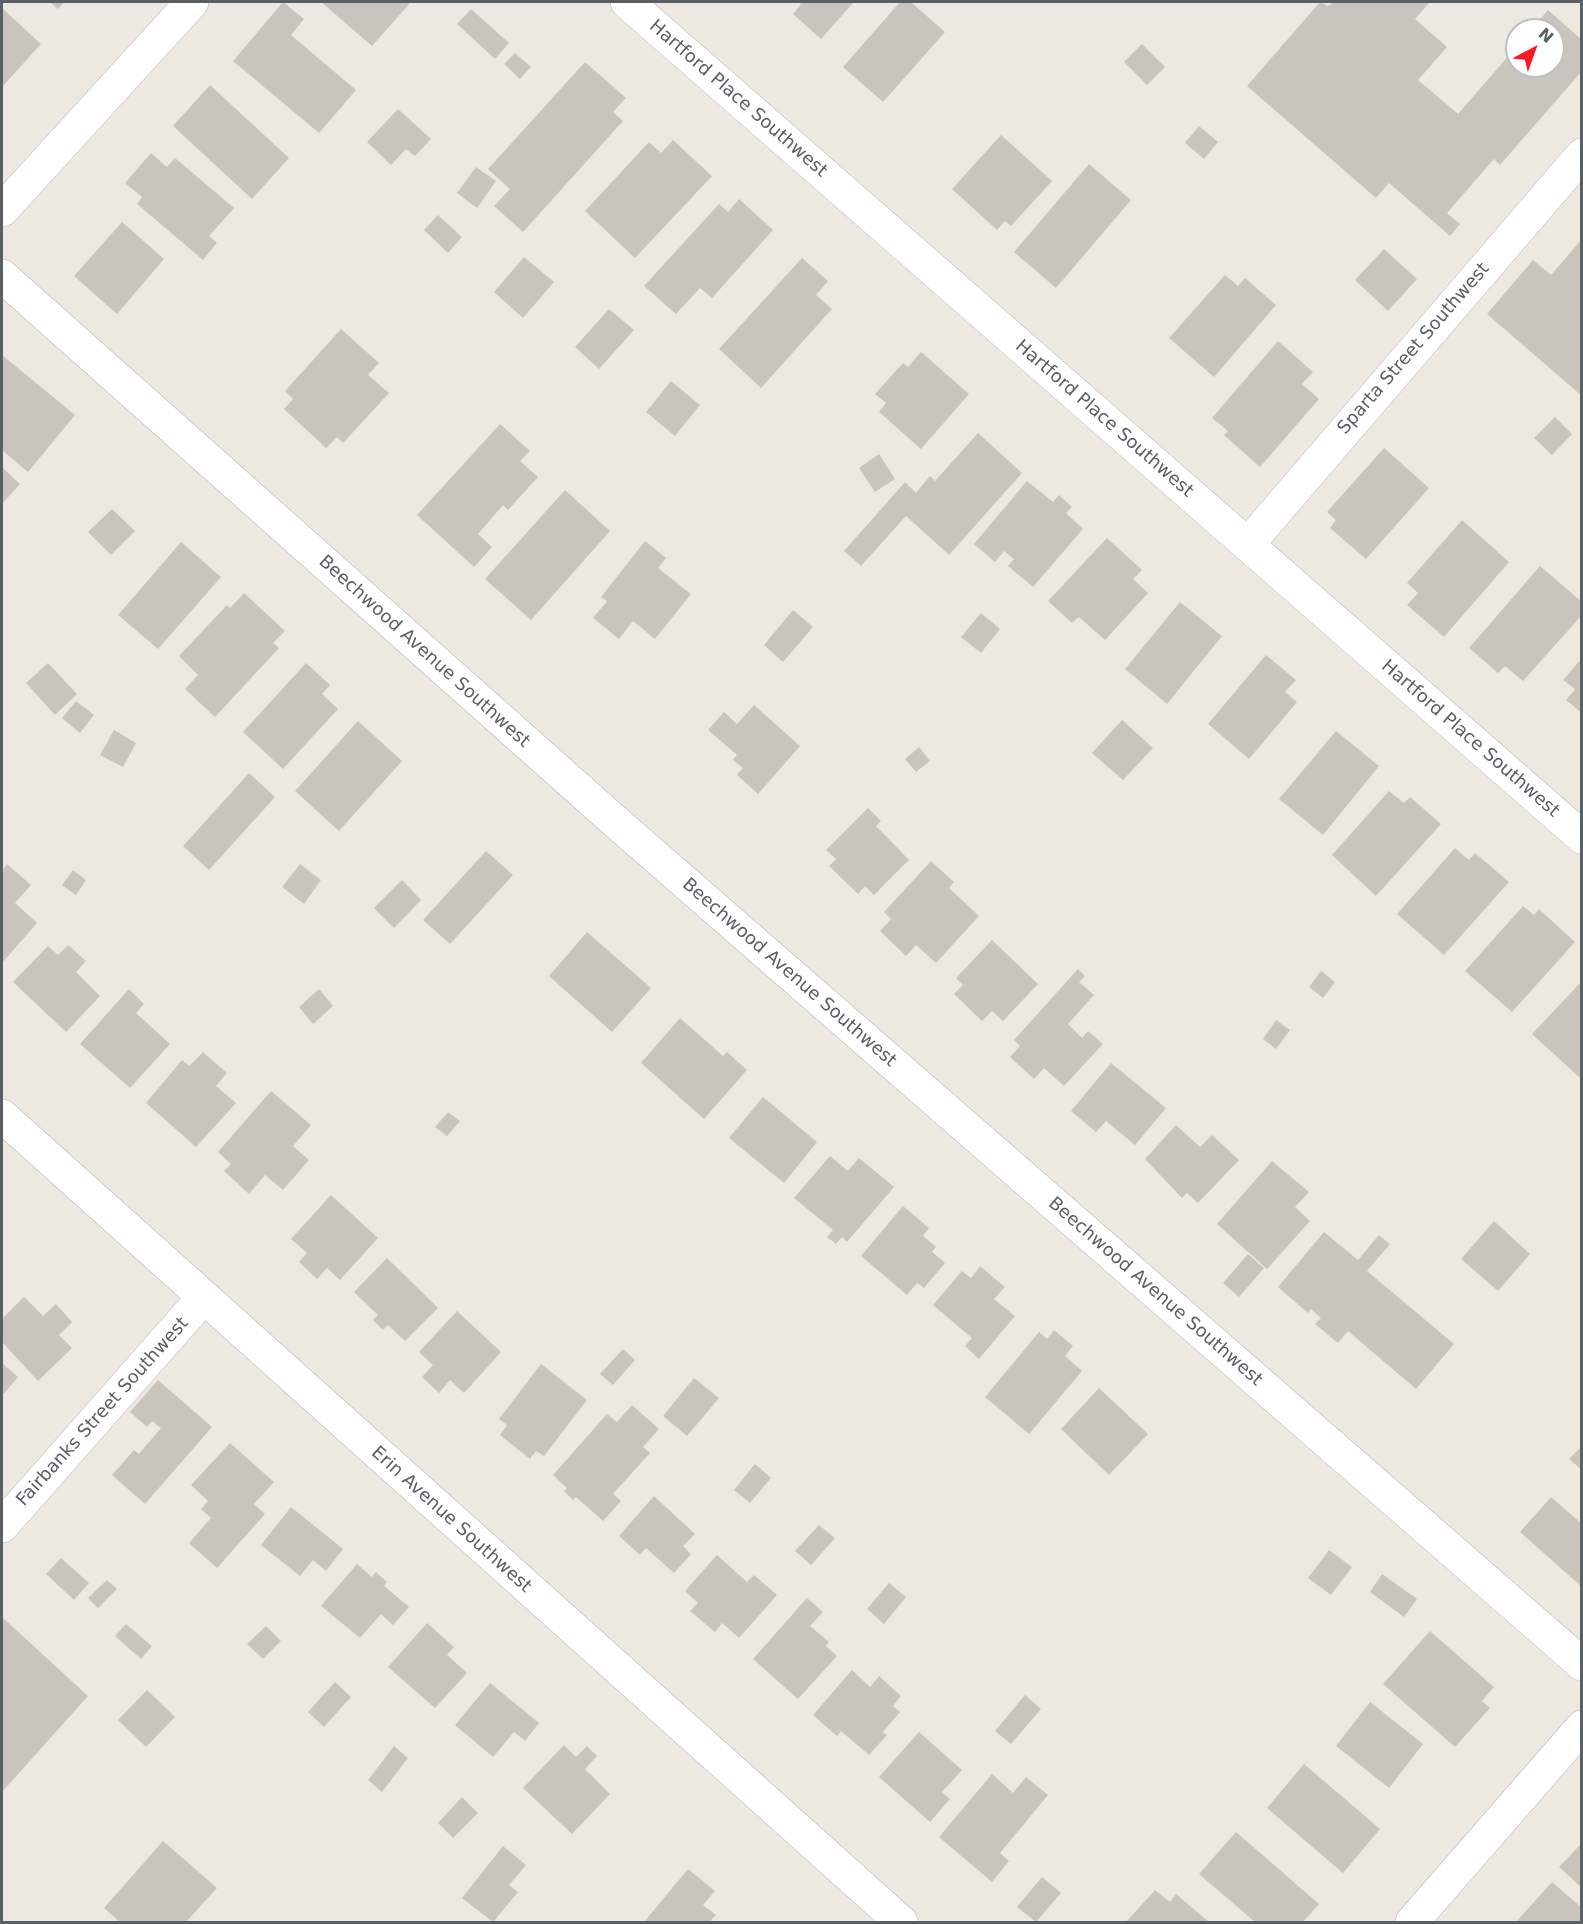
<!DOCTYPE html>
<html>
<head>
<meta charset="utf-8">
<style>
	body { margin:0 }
	#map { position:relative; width:1583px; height:1924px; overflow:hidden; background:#eee9e0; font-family:"DejaVu Sans",sans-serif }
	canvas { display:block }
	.frame { position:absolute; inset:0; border:3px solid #595f63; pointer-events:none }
	.north { position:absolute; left:1505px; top:18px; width:60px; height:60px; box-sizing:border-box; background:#fff; border:2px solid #bdbfc1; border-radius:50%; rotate:41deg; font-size:16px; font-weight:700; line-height:24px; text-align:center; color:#595f63 }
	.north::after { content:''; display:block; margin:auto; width:21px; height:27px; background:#fc1821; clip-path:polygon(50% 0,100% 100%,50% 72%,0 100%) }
</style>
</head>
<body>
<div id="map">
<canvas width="1583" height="1924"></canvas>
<div class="frame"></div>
<div class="north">N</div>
</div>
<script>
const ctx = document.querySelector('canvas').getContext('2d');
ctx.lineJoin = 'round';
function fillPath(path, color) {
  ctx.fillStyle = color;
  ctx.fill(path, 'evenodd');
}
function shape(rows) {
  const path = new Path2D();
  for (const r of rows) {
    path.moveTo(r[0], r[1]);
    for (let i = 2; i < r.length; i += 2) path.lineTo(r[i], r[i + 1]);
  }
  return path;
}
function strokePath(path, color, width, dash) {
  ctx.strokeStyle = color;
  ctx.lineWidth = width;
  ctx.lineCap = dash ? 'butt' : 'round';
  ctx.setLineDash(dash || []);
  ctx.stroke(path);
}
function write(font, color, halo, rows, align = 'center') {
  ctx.font = font + ' "DejaVu Sans",sans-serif';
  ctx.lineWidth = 4.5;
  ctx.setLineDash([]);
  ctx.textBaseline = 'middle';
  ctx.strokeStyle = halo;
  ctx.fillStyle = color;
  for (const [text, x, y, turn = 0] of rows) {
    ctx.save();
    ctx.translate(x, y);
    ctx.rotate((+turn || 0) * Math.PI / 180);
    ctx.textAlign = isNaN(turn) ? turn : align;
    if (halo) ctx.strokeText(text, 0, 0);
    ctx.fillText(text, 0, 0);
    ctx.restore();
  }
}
fillPath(shape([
	[50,2,64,2,58,9],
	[283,2,304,19,291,35,356,90,319,133,233,61],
	[321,2,411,2,372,46],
	[798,2,854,2,821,39,793,14,801,4],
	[900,2,911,2,945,32,883,102,843,67],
	[1320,2,1328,6,1333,2,1430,2,1415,19,1447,47,1418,80,1458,114,1517,46,1517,66,1553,66,1553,30,1531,30,1548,10,1582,40,1582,71,1500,165,1494,159,1447,213,1460,224,1450,236,1389,183,1376,198,1247,86],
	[2,8,41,44,2,87],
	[471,9,509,43,495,59,457,24],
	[1142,44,1165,67,1147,85,1124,62],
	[515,53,531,67,520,79,504,64],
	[585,62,626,98,613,112,623,121,523,232,494,206,510,189,488,169],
	[210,85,289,158,252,199,173,126],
	[398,109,431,139,415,156,406,149,391,165,367,142],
	[1199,126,1218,142,1204,159,1185,143],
	[1001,135,1052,181,1011,226,1005,221,997,230,952,189],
	[673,140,712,176,635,258,585,211,649,142,661,153],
	[151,153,167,167,175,158,234,208,209,236,217,243,203,260,137,204,142,197,125,183],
	[1089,164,1131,200,1056,288,1014,252],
	[476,167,496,181,477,208,457,193],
	[739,199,773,230,712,298,700,288,676,314,644,286,719,204,728,212],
	[438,215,462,237,448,253,424,230],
	[122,222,164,259,117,314,74,276],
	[1582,239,1582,396,1487,314,1533,260,1551,275],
	[1384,249,1417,279,1388,311,1355,280],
	[524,257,554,282,523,318,494,292],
	[802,258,828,281,816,295,832,309,761,388,719,349],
	[1225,275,1238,286,1245,278,1276,305,1214,377,1169,338],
	[609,309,634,330,599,369,575,347],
	[341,329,379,363,368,375,389,393,343,443,337,437,326,448,284,409,293,399,285,391],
	[1278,341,1313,372,1302,384,1319,399,1260,467,1224,435,1228,431,1212,418],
	[921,352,969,394,921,449,879,412,886,403,875,394,903,363,908,367],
	[2,355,75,415,28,472,2,450],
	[671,381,700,405,675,436,646,412],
	[1555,417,1572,434,1552,455,1534,438],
	[500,424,530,451,520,461,538,477,508,510,503,505,478,534,492,547,474,567,417,515],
	[978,433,1022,473,949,555,906,516,861,566,844,551,905,482,916,493,930,476,935,481],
	[1384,448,1429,488,1366,559,1330,528,1336,520,1327,512],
	[879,454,895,479,875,492,859,468],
	[2,467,20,484,2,504],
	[1027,481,1053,502,1059,495,1072,507,1066,513,1083,529,1033,587,1008,566,1014,559,1004,551,995,562,974,544],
	[565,490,610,531,531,620,485,579],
	[112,509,135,531,111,555,88,532],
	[1462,520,1509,562,1444,637,1407,605,1418,593,1407,583],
	[1107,538,1142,570,1133,579,1148,593,1105,640,1079,617,1072,623,1048,601],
	[645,541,666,558,658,568,691,594,655,639,633,621,619,639,593,618,607,601,601,597],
	[181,542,221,577,158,649,118,615],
	[1540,566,1582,602,1582,615,1523,681,1505,666,1498,673,1469,648],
	[244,593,285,631,273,643,279,648,215,717,185,689,198,675,179,656,227,605,230,608],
	[1180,602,1222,636,1167,704,1125,669],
	[793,610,813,627,783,662,764,645],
	[981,613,1000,629,981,653,961,637],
	[1266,655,1296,680,1285,692,1297,702,1249,759,1208,724],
	[1582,658,1582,713,1566,700,1575,689,1563,680],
	[48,663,77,694,55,715,26,683],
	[306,663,330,685,322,694,338,709,283,769,243,732],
	[76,701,94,715,80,733,62,718],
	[754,705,800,746,758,794,737,775,743,768,733,760,737,755,708,730,724,712,737,724],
	[1122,720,1153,748,1123,780,1092,753],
	[358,721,402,761,339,831,295,791],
	[114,730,136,743,123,767,100,755],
	[1336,731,1379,766,1323,835,1279,799],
	[919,747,930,761,916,772,905,759],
	[249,773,275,797,209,870,183,846],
	[1389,791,1404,803,1410,797,1441,824,1376,896,1332,855],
	[868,808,881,821,876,826,909,860,874,895,865,886,858,894,829,866,836,859,826,850],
	[1455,848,1469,860,1475,853,1509,882,1444,955,1397,914],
	[486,851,513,875,450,944,423,920],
	[931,861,954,882,949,888,979,916,936,963,916,945,906,956,880,931,891,919,884,912],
	[7,864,31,885,15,903,37,923,2,963,2,871],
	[300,864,321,880,304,904,282,887],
	[73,870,86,880,76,895,62,885],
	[402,880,421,900,394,928,374,908],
	[1523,906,1534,915,1539,909,1575,942,1512,1012,1465,971],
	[587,932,651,988,612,1032,549,976],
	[992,940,1038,984,1003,1021,992,1011,982,1021,954,994,963,985,956,978],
	[68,945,86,961,76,972,100,996,66,1032,13,982,48,946,58,955],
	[1078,969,1085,976,1079,982,1094,995,1068,1024,1082,1038,1088,1031,1103,1044,1064,1086,1044,1068,1034,1079,1010,1057,1020,1046,1014,1040],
	[1321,971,1335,982,1323,998,1309,987],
	[1582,981,1582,1074,1579,1077,1532,1034],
	[129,989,144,1004,136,1013,170,1044,130,1088,80,1044],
	[319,989,333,1006,313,1024,299,1007],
	[680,1018,723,1056,727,1052,747,1070,704,1119,641,1063],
	[1276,1020,1290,1030,1276,1049,1263,1039],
	[203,1052,227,1073,216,1086,236,1103,196,1147,146,1103,182,1060,189,1066],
	[1111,1063,1166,1108,1135,1145,1106,1121,1096,1132,1071,1111],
	[271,1091,311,1125,293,1146,309,1160,283,1190,265,1175,249,1194,224,1171,231,1164,218,1152],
	[763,1097,817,1142,784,1183,729,1138],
	[448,1112,460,1121,447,1136,435,1127],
	[1176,1125,1200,1147,1212,1135,1239,1160,1198,1203,1187,1193,1182,1198,1145,1159],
	[830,1156,848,1171,859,1158,894,1187,847,1242,842,1237,836,1244,827,1237,833,1230,794,1198],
	[1272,1161,1309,1192,1295,1207,1310,1221,1267,1269,1217,1224],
	[331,1195,378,1238,340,1280,327,1268,317,1279,299,1262,307,1253,291,1239],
	[903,1206,929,1228,923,1236,936,1247,932,1252,945,1263,924,1288,917,1283,907,1295,861,1256],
	[1494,1221,1530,1254,1498,1291,1461,1259],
	[1324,1232,1358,1260,1379,1235,1390,1244,1367,1271,1454,1344,1416,1389,1348,1331,1338,1343,1315,1324,1321,1318,1311,1309,1308,1313,1278,1287],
	[1248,1254,1264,1268,1239,1297,1223,1283],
	[387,1258,438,1308,405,1341,388,1325,383,1330,373,1320,378,1315,354,1292],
	[980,1266,1005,1287,994,1299,1015,1316,979,1359,965,1346,972,1338,933,1305,962,1271,971,1278],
	[24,1297,43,1316,56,1304,72,1322,59,1335,72,1348,38,1381,2,1342,2,1319],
	[457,1311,501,1352,464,1393,450,1380,439,1393,422,1377,433,1365,419,1352],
	[1054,1330,1073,1346,1065,1356,1082,1371,1029,1434,985,1397,1039,1332,1047,1339],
	[623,1349,635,1360,613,1385,600,1374],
	[2,1363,18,1377,2,1396],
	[541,1364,587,1400,544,1456,536,1451,530,1459,500,1435,507,1425,499,1419],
	[694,1378,719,1398,687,1436,663,1416],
	[158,1380,212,1427,145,1504,112,1475,134,1450,139,1454,161,1428,152,1421,147,1427,130,1412],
	[1099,1388,1148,1434,1109,1475,1061,1429],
	[632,1405,659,1429,643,1447,650,1453,613,1494,621,1501,603,1521,576,1497,573,1500,564,1491,567,1488,553,1475,607,1414,617,1422],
	[230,1443,274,1482,254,1504,265,1514,217,1568,189,1543,211,1518,201,1509,208,1501,191,1485],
	[1582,1446,1582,1470,1569,1459],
	[755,1464,771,1478,750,1503,734,1490],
	[654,1496,695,1534,683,1546,691,1554,674,1573,646,1548,640,1555,619,1536],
	[1551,1497,1582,1524,1582,1587,1520,1532],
	[291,1507,343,1549,326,1571,313,1560,300,1576,261,1545],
	[819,1525,835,1538,811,1565,795,1551],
	[1329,1550,1352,1567,1331,1595,1308,1578],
	[717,1555,747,1582,754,1575,777,1595,739,1638,722,1623,715,1632,690,1611,698,1603,685,1591],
	[61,1558,89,1583,74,1600,46,1574],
	[357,1564,372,1577,376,1572,387,1582,384,1586,409,1607,393,1625,381,1614,360,1638,321,1606],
	[1382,1574,1417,1599,1404,1617,1370,1592],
	[107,1580,117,1589,98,1608,88,1598],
	[889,1583,906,1597,884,1624,867,1609],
	[807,1598,823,1612,810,1626,829,1642,826,1646,837,1656,798,1699,753,1659],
	[2,1617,88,1696,2,1792],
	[427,1623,454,1647,447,1655,467,1673,435,1708,388,1667],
	[126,1624,152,1646,141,1659,115,1636],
	[266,1626,281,1641,263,1659,247,1644],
	[1430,1631,1494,1687,1482,1701,1490,1708,1455,1747,1383,1684],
	[852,1670,870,1687,879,1676,901,1696,893,1706,900,1712,883,1732,887,1735,869,1755,841,1731,837,1736,813,1715],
	[335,1682,351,1697,324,1727,308,1712],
	[490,1683,539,1723,525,1741,514,1732,493,1757,455,1725],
	[147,1690,175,1717,146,1747,118,1720],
	[1025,1695,1041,1709,1011,1744,995,1731],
	[1370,1702,1423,1744,1389,1788,1336,1746],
	[919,1732,962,1770,942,1792,950,1799,930,1822,879,1777],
	[564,1745,576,1757,587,1746,597,1756,585,1769,610,1794,572,1834,523,1788],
	[394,1746,408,1758,382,1792,368,1780],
	[1304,1764,1380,1829,1343,1873,1267,1808],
	[992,1774,1013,1793,1026,1777,1048,1795,1000,1853,1009,1861,992,1882,939,1837],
	[462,1797,478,1813,453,1838,438,1823],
	[1236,1832,1319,1904,1303,1922,1255,1922,1199,1874],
	[163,1841,217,1888,186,1922,120,1922,104,1908],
	[1582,1843,1582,1888,1559,1867],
	[503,1846,526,1865,509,1885,518,1892,493,1922,462,1898],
	[688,1869,715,1891,703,1905,716,1915,709,1922,644,1922],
	[1042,1877,1061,1893,1036,1922,1017,1907],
	[1552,1882,1582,1908,1582,1922,1516,1922],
	[1155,1890,1170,1902,1176,1894,1209,1922,1126,1922]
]), '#c9c4bd');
const minor = shape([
	[627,2,1582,837],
	[2,210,192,2],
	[2,276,617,823,1582,1664],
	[1248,544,1582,155],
	[2,1116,901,1922],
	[2,1526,203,1298],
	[1412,1922,1582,1727]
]);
strokePath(minor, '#b3b8bd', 34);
strokePath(minor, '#fff', 33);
write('18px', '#595f63', '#fff', [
	["Hartford Place Southwest",738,99,41],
	["Sparta Street Southwest",1414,349,-49],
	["Hartford Place Southwest",1104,419,41],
	["Beechwood Avenue Southwest",424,652,42],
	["Hartford Place Southwest",1470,739,41],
	["Beechwood Avenue Southwest",789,973,41],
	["Beechwood Avenue Southwest",1155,1292,41],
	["Fairbanks Street Southwest",103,1412,-48],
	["Erin Avenue Southwest",451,1520,42]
]);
</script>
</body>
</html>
